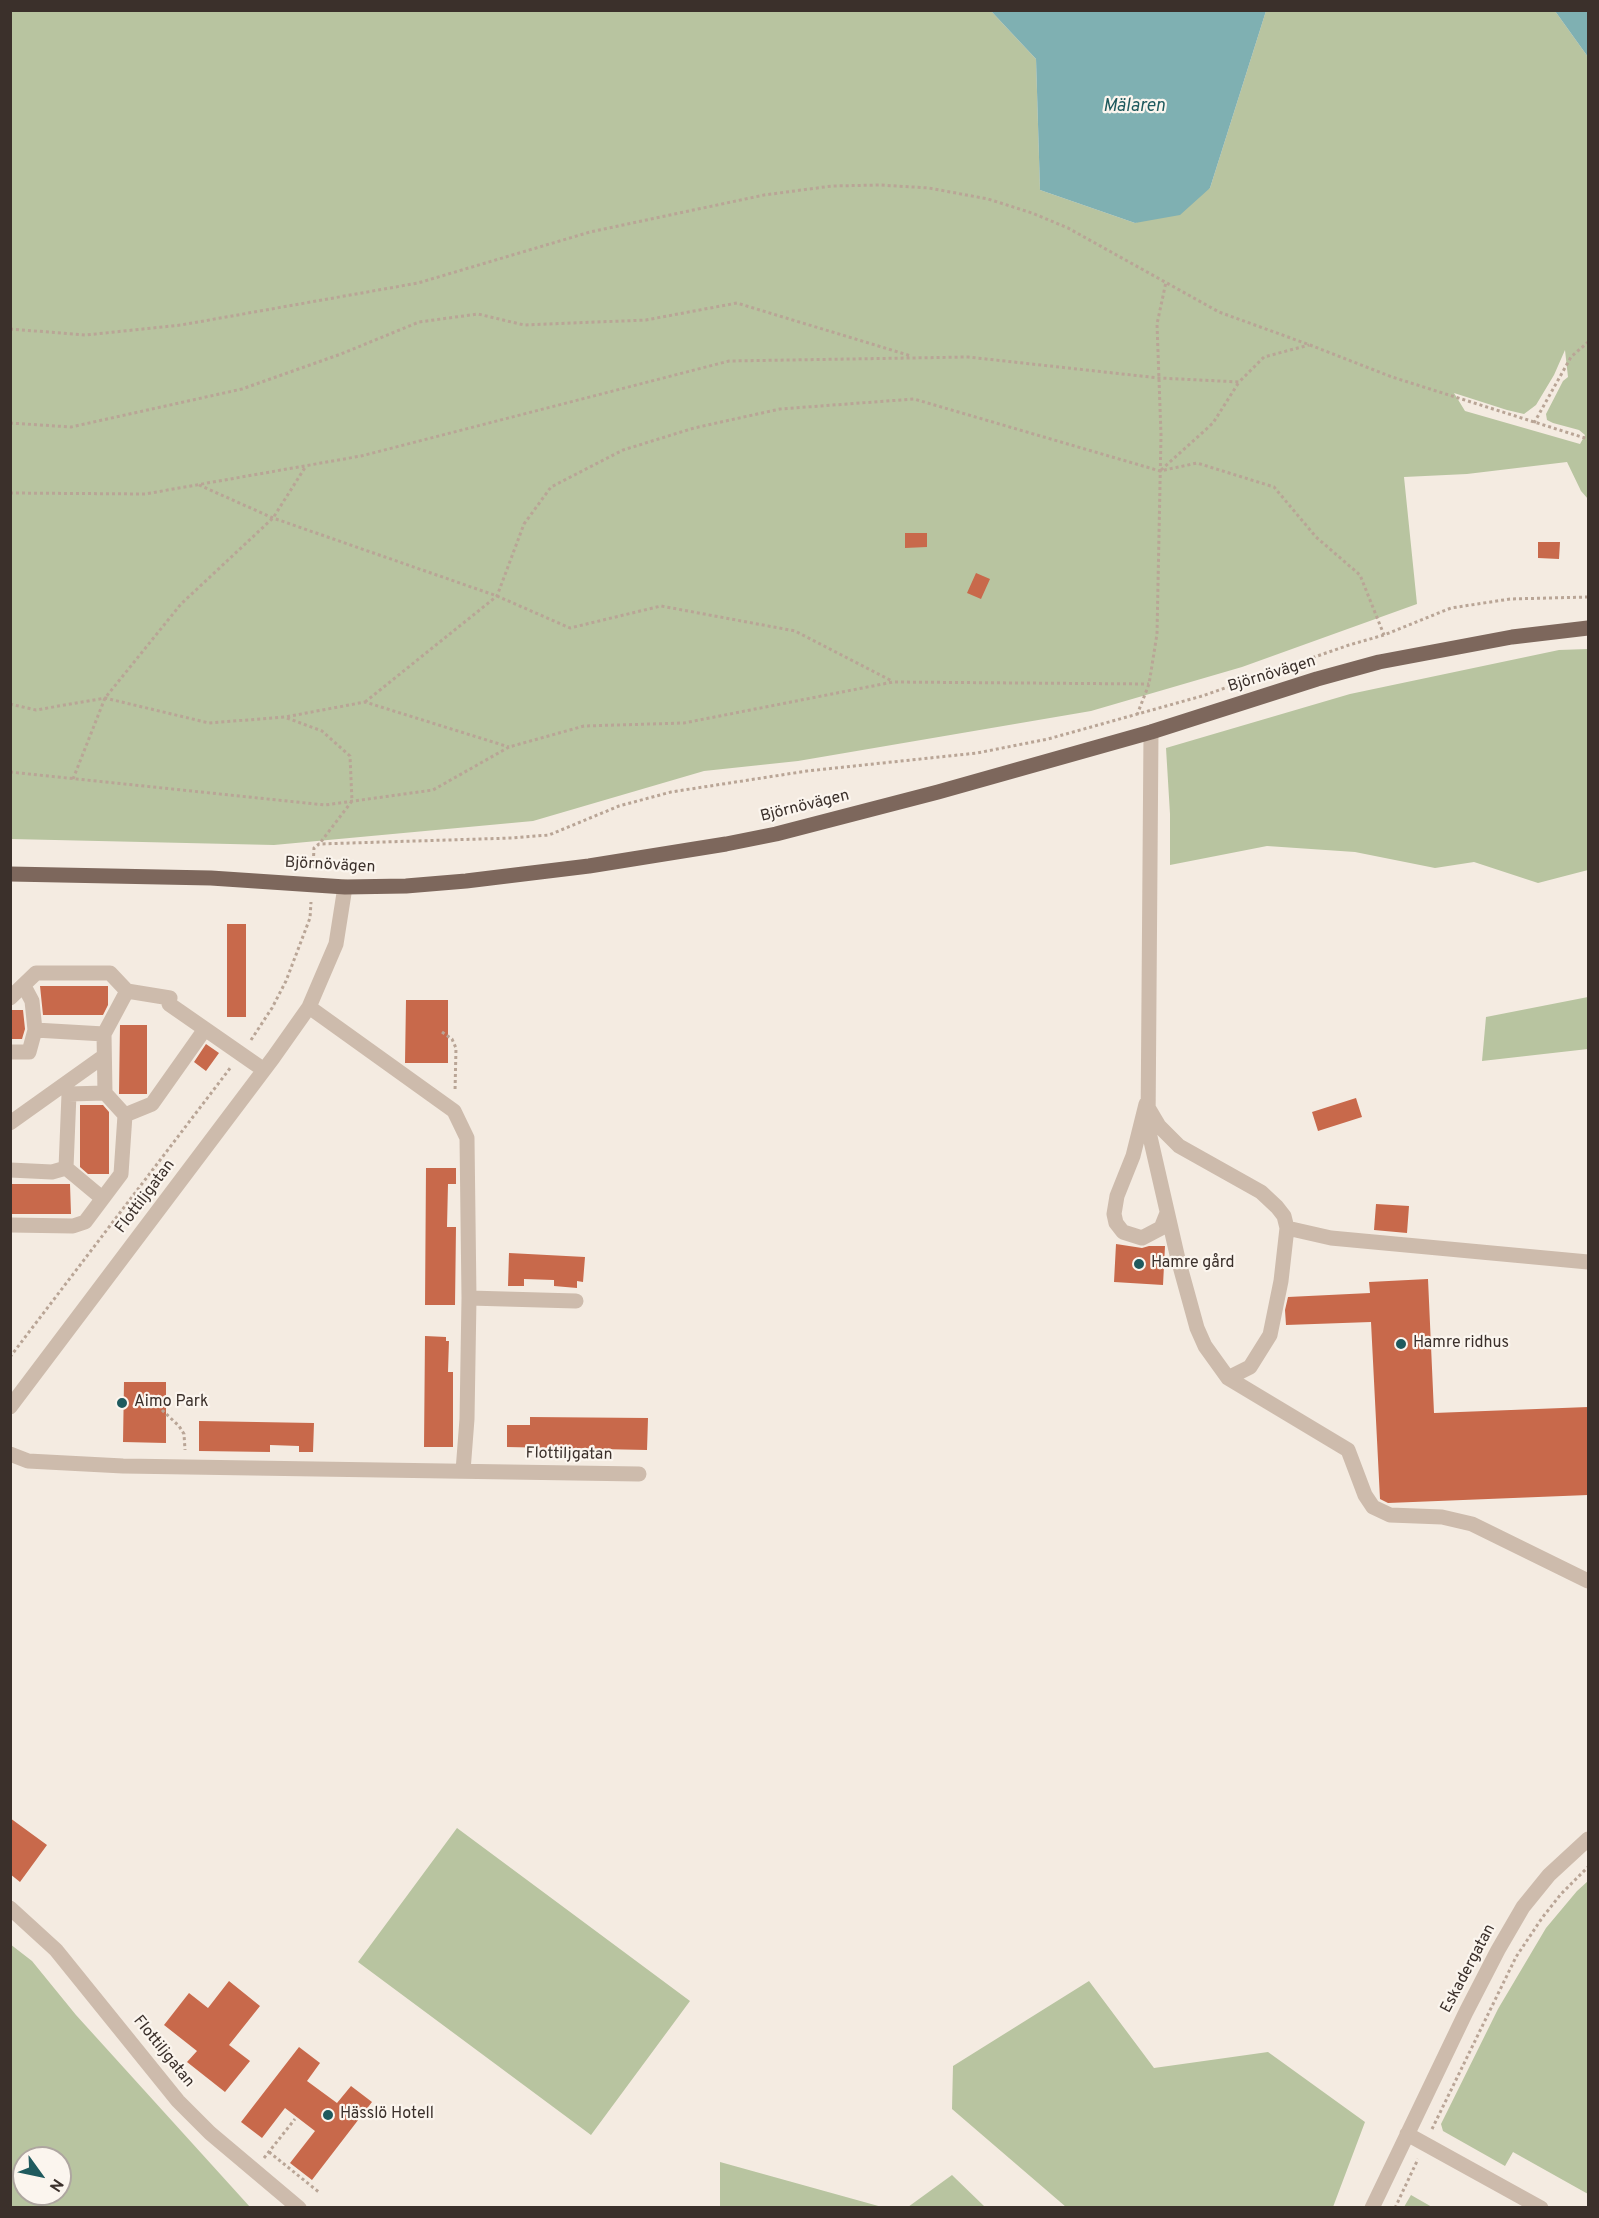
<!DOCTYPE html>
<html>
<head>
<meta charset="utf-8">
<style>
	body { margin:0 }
	#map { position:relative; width:1599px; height:2218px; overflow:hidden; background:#f4ebe1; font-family:Overpass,sans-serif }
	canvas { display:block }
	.frame { position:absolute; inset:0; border:12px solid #3b302b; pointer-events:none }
	.north { position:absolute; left:12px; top:2146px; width:60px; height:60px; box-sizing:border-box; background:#fbf5ee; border:2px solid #aea6a0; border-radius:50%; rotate:123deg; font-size:16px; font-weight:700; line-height:24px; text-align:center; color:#3b302b }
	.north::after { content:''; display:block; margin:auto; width:21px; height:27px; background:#1f5a5e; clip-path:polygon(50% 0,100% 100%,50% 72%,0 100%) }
</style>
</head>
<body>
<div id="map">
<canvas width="1599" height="2218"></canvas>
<div class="frame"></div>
<div class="north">N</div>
</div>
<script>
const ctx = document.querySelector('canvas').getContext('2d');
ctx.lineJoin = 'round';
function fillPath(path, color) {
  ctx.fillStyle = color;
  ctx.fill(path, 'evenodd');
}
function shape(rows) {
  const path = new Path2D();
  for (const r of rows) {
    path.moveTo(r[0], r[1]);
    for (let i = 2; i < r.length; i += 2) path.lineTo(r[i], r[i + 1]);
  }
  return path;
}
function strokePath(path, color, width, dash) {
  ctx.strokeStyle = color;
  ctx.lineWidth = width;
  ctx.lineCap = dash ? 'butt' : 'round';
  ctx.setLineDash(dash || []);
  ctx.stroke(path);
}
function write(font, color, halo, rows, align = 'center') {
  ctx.font = font + ' Overpass,sans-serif';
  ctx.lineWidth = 4.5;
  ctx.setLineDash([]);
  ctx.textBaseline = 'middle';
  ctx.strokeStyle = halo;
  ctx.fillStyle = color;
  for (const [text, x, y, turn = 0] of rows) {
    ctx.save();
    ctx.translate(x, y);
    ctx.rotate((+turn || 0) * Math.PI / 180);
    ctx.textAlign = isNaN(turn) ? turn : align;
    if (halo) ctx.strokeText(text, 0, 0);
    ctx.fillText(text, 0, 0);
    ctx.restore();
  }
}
fillPath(shape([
	[10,11,991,11,1036,59,1040,190,1135,223,1210,188,1266,11,1555,11,1588,57,1588,499,1581,491,1567,462,1467,474,1404,477,1417,604,1242,667,1091,711,798,761,704,771,533,821,274,845,11,839],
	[1565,350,1568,377,1563,381,1546,414,1547,420,1553,423,1579,430,1585,435,1580,444,1465,411,1454,393,1507,410,1524,414,1536,405,1554,375],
	[1588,649,1588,870,1538,883,1474,862,1435,868,1355,852,1267,846,1170,865,1170,814,1166,748,1350,694,1559,650],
	[1588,997,1588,1049,1482,1061,1486,1017],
	[457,1828,690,2001,591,2135,358,1962],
	[1588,1881,1588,2194,1513,2152,1505,2166,1443,2131,1441,2124,1498,2009,1546,1928,1577,1891],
	[10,1944,32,1961,76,2015,250,2207,11,2207],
	[24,2158,60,2158,60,2194,24,2194],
	[1089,1981,1154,2068,1268,2052,1365,2122,1333,2207,1066,2207,952,2109,953,2066],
	[720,2162,882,2207,720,2207],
	[952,2175,985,2207,908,2207],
	[1411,2195,1432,2207,1404,2207]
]), '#b8c4a0');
fillPath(shape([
	[991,11,1266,11,1210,188,1180,215,1135,223,1040,190,1036,59],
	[1555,11,1588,11,1588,57]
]), '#7fb0b2');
fillPath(shape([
	[905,533,927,533,927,547,905,548],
	[1538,542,1560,542,1559,559,1538,558],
	[976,573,990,579,981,599,967,593],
	[227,924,246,924,246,1017,227,1017],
	[40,986,108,986,108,1005,103,1015,43,1015],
	[406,1000,448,1000,448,1063,405,1063],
	[10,1010,23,1010,25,1029,22,1039,10,1039],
	[120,1025,147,1025,147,1094,119,1094],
	[206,1044,219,1053,206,1071,194,1062],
	[1356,1098,1362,1117,1318,1131,1312,1112],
	[80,1105,103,1105,109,1112,109,1174,88,1174,80,1167],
	[426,1168,456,1168,456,1184,448,1184,447,1227,456,1227,455,1305,425,1305],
	[10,1184,70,1184,71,1214,10,1214],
	[1376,1204,1409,1206,1407,1233,1374,1230],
	[1116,1244,1142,1248,1149,1246,1165,1246,1163,1285,1114,1282],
	[509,1253,585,1257,583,1282,577,1281,577,1288,554,1286,554,1280,524,1279,524,1286,508,1286],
	[1428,1279,1434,1413,1588,1407,1588,1495,1388,1503,1380,1499,1371,1322,1286,1325,1285,1310,1288,1297,1370,1293,1369,1282],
	[425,1336,446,1337,446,1341,449,1341,448,1372,453,1372,453,1447,424,1447],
	[124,1382,166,1382,166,1443,123,1442],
	[530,1417,648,1418,647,1450,507,1447,507,1425,530,1425],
	[199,1421,314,1423,313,1452,299,1452,299,1446,270,1445,270,1452,199,1451],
	[10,1818,47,1845,20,1882,10,1874],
	[229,1981,260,2006,229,2045,250,2061,225,2092,187,2062,197,2051,164,2025,189,1993,208,2008],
	[299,2047,320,2063,307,2081,337,2103,351,2086,372,2102,312,2180,290,2163,315,2131,285,2108,262,2138,241,2122]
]), '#c8694b');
strokePath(shape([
	[10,329,86,335,181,325,418,283,590,232,764,195,832,186,880,185,929,188,988,199,1032,213,1068,228,1219,312,1310,345,1392,377,1588,439],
	[10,423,71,427,242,389,341,354,419,322,478,314,524,325,646,320,737,303,911,356],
	[1534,423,1571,357,1588,342],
	[1161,470,1213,423,1239,382],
	[199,485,273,518,497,596,570,628,661,606,795,631,892,681],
	[10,493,145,494,361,456,729,361,968,357,1159,378,1239,382,1264,357,1309,345],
	[365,702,497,596,524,524,551,487,623,450,694,428,780,409,914,399,1160,471,1197,463,1274,487,1316,537,1360,575,1384,635],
	[10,704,36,710,105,698,209,723,285,717,365,702,509,747],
	[1137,715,1149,684,1157,634,1161,435,1157,324,1166,282],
	[287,718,322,731,350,756,352,801,320,843],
	[10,772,325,805,433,790,509,747,584,726,684,723,893,682,1149,684],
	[73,779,105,698,181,604,273,518,306,466],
	[313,868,314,848,319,844,512,838,549,835,619,806,671,792,807,771,977,753,1048,739,1202,696,1349,645,1384,635,1451,608,1510,599,1588,597],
	[442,1032,452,1039,456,1048,455,1092],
	[251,1040,272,1008,286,981,310,918,311,902],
	[10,1357,231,1067],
	[162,1410,179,1426,184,1434,185,1450],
	[1432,2129,1516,1957,1542,1918,1561,1894,1588,1867],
	[269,2152,320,2193],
	[264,2158,295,2119],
	[1395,2208,1418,2159]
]), '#b9a596', 3, [3, 3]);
strokePath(shape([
	[1151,732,1148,1128,1178,1259,1197,1328,1205,1346,1228,1378,1348,1450,1365,1495,1373,1507,1390,1515,1442,1517,1472,1524,1588,1581],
	[24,986,32,1001,35,1030,104,1034],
	[10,998,36,973,110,973,127,991,170,998],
	[169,1004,264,1070],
	[309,1007,454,1111,467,1138,469,1298,467,1419,463,1471],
	[10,1052,29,1052,35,1030],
	[125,1115,105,1093,104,1034,127,991],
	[10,1123,104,1056],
	[10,1170,52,1172,66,1168],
	[102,1198,66,1168,69,1094,105,1093],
	[1167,1213,1161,1228,1142,1238,1123,1232,1116,1223,1114,1214,1117,1196,1133,1156,1146,1104,1159,1126,1179,1146,1261,1192,1277,1207,1284,1216,1287,1228,1281,1281,1270,1335,1250,1367,1228,1378],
	[10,1225,73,1226,85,1222,121,1174,125,1115,152,1104,205,1029],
	[1287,1228,1331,1238,1588,1262],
	[469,1298,576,1301],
	[10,1407,273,1058,309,1007,336,944,345,887],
	[10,1454,28,1461,123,1466,639,1474],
	[10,1908,56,1950,178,2101,210,2133,299,2208],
	[1407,2134,1541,2208],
	[1372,2208,1466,2012,1498,1950,1523,1907,1549,1875,1588,1839]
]), '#cdbbac', 15);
strokePath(shape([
	[10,874,211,878,345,887,406,886,466,881,589,866,726,844,776,834,938,792,1151,732,1317,679,1379,662,1512,637,1588,628]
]), '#7d675c', 15);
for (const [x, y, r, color] of [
	[1139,1264,6,"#1f5a5e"],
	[1401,1344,6,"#1f5a5e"],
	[122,1403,6,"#1f5a5e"],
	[328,2115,6,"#1f5a5e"]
]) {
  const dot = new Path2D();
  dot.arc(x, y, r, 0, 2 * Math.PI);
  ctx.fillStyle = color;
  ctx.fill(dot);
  strokePath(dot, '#fbf5ee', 2);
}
write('16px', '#3b302b', '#fbf5ee', [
	["Björnövägen",1272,675,-17],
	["Björnövägen",805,807,-14],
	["Björnövägen",330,866,3],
	["Flottiljgatan",146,1197,-53],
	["Flottiljgatan",569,1455,1],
	["Eskadergatan",1469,1969,-62],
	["Flottiljgatan",163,2052,51]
]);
write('16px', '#3b302b', '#fbf5ee', [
	["Hamre gård",1151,1264],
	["Hamre ridhus",1413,1344],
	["Aimo Park",134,1403],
	["Hässlö Hotell",340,2115]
], 'left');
write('italic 18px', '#1f5a5e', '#fbf5ee', [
	["Mälaren",1134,107]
]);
</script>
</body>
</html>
